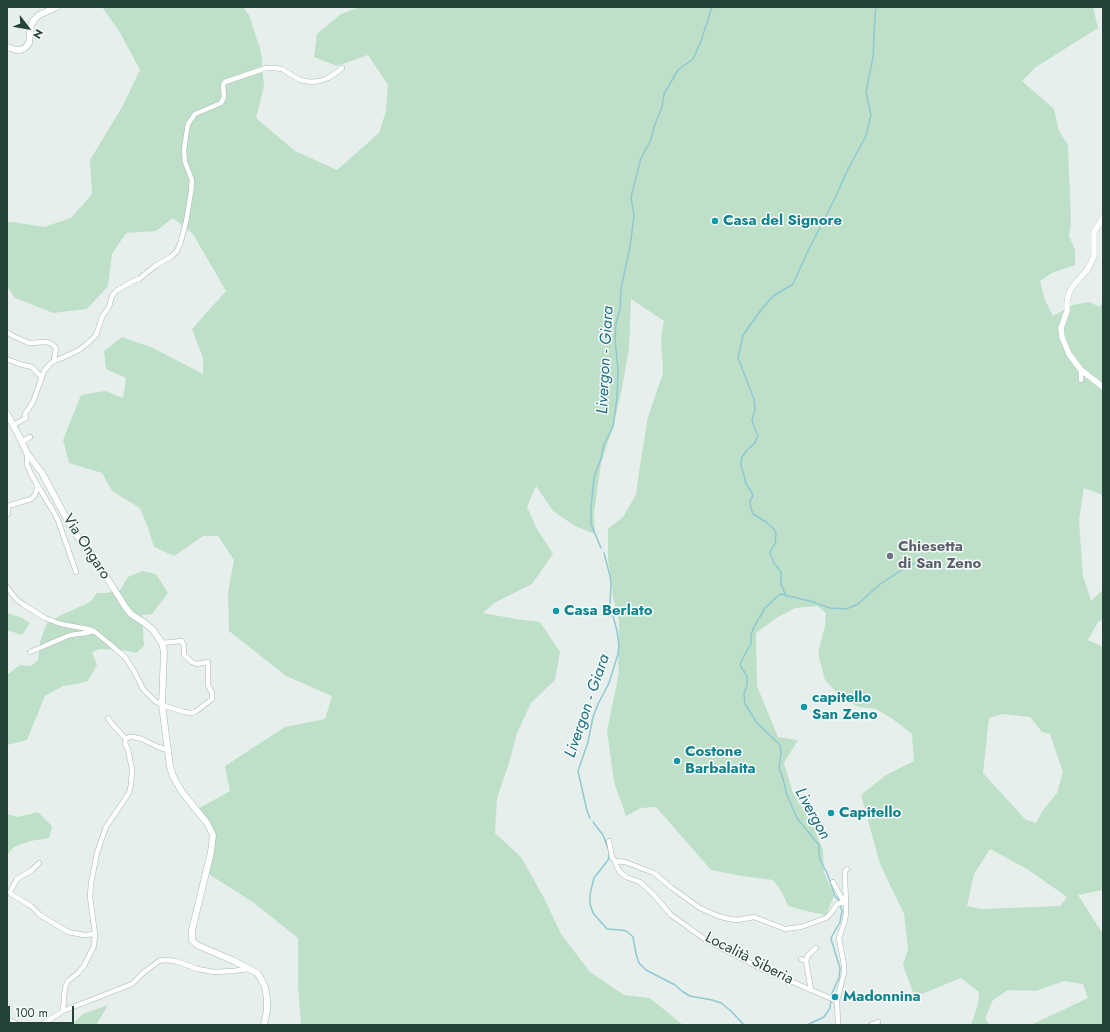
<!DOCTYPE html>
<html>
<head>
<meta charset="utf-8">
<style>
	body { margin:0 }
	#map { position:relative; width:1110px; height:1032px; overflow:hidden; background:#e6efeb; font-family:Jost,sans-serif }
	canvas { display:block }
	.frame { position:absolute; inset:0; border:8px solid #24423a; pointer-events:none }
	.north { position:absolute; left:8px; top:8px; width:40px; height:40px; -webkit-text-stroke:3px #f7fbf9; paint-order:stroke; rotate:121deg; font-size:11px; font-weight:700; line-height:16px; text-align:center; color:#24423a }
	.north::after { content:''; display:block; margin:auto; width:14px; height:18px; background:#24423a; clip-path:polygon(50% 0,100% 100%,50% 72%,0 100%) }
	.scale { position:absolute; left:8px; top:1006px; width:66px; height:18px; box-sizing:border-box; border:2px solid #24423a; border-top:0; padding-left:5px; font-size:12px; line-height:14px; white-space:nowrap; color:#24423a; -webkit-text-stroke:3px #f7fbf9; paint-order:stroke }
</style>
</head>
<body>
<div id="map">
<canvas width="1110" height="1032"></canvas>
<div class="frame"></div>
<div class="north">N</div>
<div class="scale">100 m</div>
</div>
<script>
const ctx = document.querySelector('canvas').getContext('2d');
ctx.lineJoin = 'round';
function fillPath(path, color) {
  ctx.fillStyle = color;
  ctx.fill(path, 'evenodd');
}
function shape(rows) {
  const path = new Path2D();
  for (const r of rows) {
    path.moveTo(r[0], r[1]);
    for (let i = 2; i < r.length; i += 2) path.lineTo(r[i], r[i + 1]);
  }
  return path;
}
function strokePath(path, color, width, dash) {
  ctx.strokeStyle = color;
  ctx.lineWidth = width;
  ctx.lineCap = dash ? 'butt' : 'round';
  ctx.setLineDash(dash || []);
  ctx.stroke(path);
}
function write(font, color, halo, rows, align = 'center') {
  ctx.font = font + ' Jost,sans-serif';
  ctx.lineWidth = 3;
  ctx.setLineDash([]);
  ctx.textBaseline = 'middle';
  ctx.strokeStyle = halo;
  ctx.fillStyle = color;
  for (const [text, x, y, turn = 0] of rows) {
    ctx.save();
    ctx.translate(x, y);
    ctx.rotate((+turn || 0) * Math.PI / 180);
    ctx.textAlign = isNaN(turn) ? turn : align;
    if (halo) ctx.strokeText(text, 0, 0);
    ctx.fillText(text, 0, 0);
    ctx.restore();
  }
}
fillPath(shape([
	[102,7,243,7,249,15,261,52,264,86,256,118,295,151,337,170,379,133,386,111,388,85,368,55,337,66,314,57,317,34,341,14,360,7,1093,7,1098,28,1036,67,1022,81,1054,109,1059,131,1068,145,1071,224,1069,236,1075,250,1075,265,1052,273,1040,281,1045,300,1053,316,1073,305,1089,302,1100,307,1103,301,1103,495,1084,488,1079,520,1083,576,1091,601,1103,590,1103,619,1098,622,1088,640,1103,647,1103,890,1078,895,1103,934,1103,1025,1031,1025,1088,998,1083,984,1064,981,1036,991,1008,990,993,1000,985,1018,989,1025,970,1025,972,1022,978,1004,979,992,961,978,924,993,914,995,903,965,908,949,904,914,880,864,861,795,886,775,914,761,912,734,894,720,876,709,859,707,843,699,825,680,818,653,825,626,826,613,817,606,795,608,778,617,760,630,756,633,757,686,778,737,798,740,784,763,793,793,814,828,823,850,824,872,834,896,826,915,806,911,788,906,782,892,773,880,742,876,711,870,656,807,641,808,626,816,614,782,607,731,619,673,618,663,619,621,613,597,608,559,608,529,623,517,636,495,639,472,648,417,663,373,661,338,664,321,631,299,629,349,622,388,613,427,601,463,594,513,595,534,575,526,553,511,536,486,527,507,537,529,553,554,532,584,494,603,483,613,516,619,540,622,560,652,555,680,531,703,517,733,509,763,497,798,495,833,521,857,544,898,561,934,590,972,624,995,650,998,683,1025,301,1025,298,983,298,938,254,903,204,871,211,844,209,832,206,826,194,811,230,791,225,766,285,727,325,719,332,696,286,676,229,631,228,593,234,560,218,536,203,536,174,556,154,547,148,528,140,508,112,491,102,473,69,463,63,440,81,395,105,391,123,398,126,378,106,369,104,351,122,337,153,348,203,374,203,358,192,329,226,291,193,234,173,218,156,231,126,233,112,254,108,286,87,309,53,313,15,298,7,287,7,222,12,222,44,227,71,218,92,194,90,160,122,107,140,70,119,31],
	[1003,714,1030,717,1042,732,1050,734,1063,772,1057,793,1043,810,1036,823,1026,820,983,773,989,718],
	[990,849,1027,869,1067,897,1060,906,982,909,967,906,974,874],
	[142,571,156,574,168,593,152,614,142,615,144,646,136,653,122,650,99,649,92,652,97,665,88,681,77,684,63,686,45,696,27,740,7,745,7,675,20,665,31,666,38,660,40,642,44,630,47,623,61,615,86,604,92,600,97,593,107,593,120,590,128,577],
	[7,613,20,617,30,623,22,635,7,630],
	[38,812,52,826,49,838,30,841,14,847,7,855,7,814,18,817],
	[108,1005,96,1025,71,1025,83,1014]
]), '#bfe0c8');
strokePath(shape([
	[601,548,591,524,591,508,594,477,601,459,604,444,613,427,617,398,618,371,615,338,616,323,620,309,621,288,630,247,634,216,631,197,641,158,650,142,655,124,662,107,664,94,678,70,693,59,701,41,712,7],
	[786,596,781,584,781,572,774,563,770,553,772,548,775,544,776,533,773,528,766,522,753,514,751,508,750,501,753,496,751,491,746,484,744,475,741,466,741,461,742,457,747,450,755,443,758,435,755,429,752,420,755,410,754,399,738,358,743,335,761,310,773,296,793,284,807,253,836,196,848,169,866,136,871,115,866,92,873,57,875,16,876,7],
	[590,818,587,811,578,771,588,742,593,717,598,704,609,683,618,654,619,645,617,631,610,604,611,585,610,576,604,553],
	[593,822,603,835,609,851,609,856,608,860,594,878,591,890,590,895,590,904,593,913,607,929,621,930,626,931,630,934,633,937,636,954,639,963,646,970,675,985,683,992,690,996,712,1000,721,1003,731,1011,744,1025],
	[807,1025,824,1017,830,1008,832,993,839,978,840,968,831,939,832,936,840,922,842,911,838,899,835,896,827,873,820,860,819,852,819,845,797,818,787,795,783,779,779,768,781,753,780,745,757,723,745,704,744,694,747,685,747,676,740,665,745,654,751,644,751,635,754,627,765,608,780,594,810,601,830,608,846,609,858,604,879,585,909,565,915,564,922,561,928,560]
]), '#8ec9d4', 1.5);
const minor = shape([
	[7,332,13,336,29,343,47,342,52,344,56,348,54,361],
	[7,359,19,364,32,367,42,378],
	[1081,380,1081,370],
	[13,425,26,418,25,414,33,402,44,371,50,364,54,361,62,358,79,350,88,343,96,335,102,317,109,307,112,296,116,291,133,281,139,279,155,266,172,256,177,251,181,241,186,222,191,192,192,180,185,162,184,150,186,136,188,124,195,114,221,103,224,97,223,85,225,82,266,68,275,68,282,69,300,80,311,82,320,81,328,78,336,73,342,68],
	[22,442,30,437],
	[27,453,27,465,32,476,53,511,58,520,76,572],
	[8,514,8,506,31,499,35,495,37,488,36,483],
	[7,587,16,599,24,605,45,618,61,624,88,629,94,631,105,640,125,657,134,671,143,689,155,701,162,705,184,712,192,713,195,712,212,699,212,693,208,685,208,662,197,664,192,662,184,655,184,646,182,641,162,643],
	[30,652,70,635,86,633,94,631],
	[108,718,113,725,126,739,129,737,133,737,142,739,158,747,168,750],
	[609,841,612,857,615,861,617,867,620,872,626,877,640,882,653,894,671,915,706,940,762,969,837,1001],
	[615,861,625,862,654,873,672,888,700,908,718,916,729,919,738,920,754,917,762,920,785,929,801,927,826,918,832,912,837,904,844,902],
	[39,863,32,870,17,879,10,892,11,894,31,906,40,915,68,932,84,935,95,934],
	[833,882,846,906,846,913,845,920,839,938,844,965,844,973,837,1001,838,1025],
	[846,905,845,876,845,871,847,869],
	[801,959,806,961,811,990],
	[806,961,808,955,816,948],
	[63,1011,132,984,143,973,159,961,164,960,175,961,198,969,214,972,233,971,248,969],
	[7,1019,19,1025],
	[41,1025,63,1011,65,987,68,981,78,973,84,966,94,946,95,934,90,897,91,883,97,853,106,827,129,793,131,785,132,769,128,750,125,743,126,739],
	[871,1025,878,1022]
]);
const tertiary = shape([
	[1103,218,1094,232,1094,256,1091,263,1087,270,1073,286,1069,293,1067,302,1067,311,1061,328,1062,337,1069,354,1081,370,1103,387]
]);
const secondary = shape([
	[7,47,16,50,20,50,25,48,29,43,31,26,34,20,39,15,57,7],
	[7,414,19,436,27,453,42,473,70,525,78,537,95,559,126,608,131,614,146,624,153,630,162,643,164,652,162,705,170,767,173,776,182,792,207,823,213,835,211,852,192,930,192,940,197,945,234,961,257,973,260,977,265,987,267,999,267,1010,264,1025]
]);
strokePath(minor, '#a8b8b2', 5.5);
strokePath(tertiary, '#a8b8b2', 6);
strokePath(secondary, '#a4bbb3', 7);
strokePath(minor, '#fff', 4.5);
strokePath(tertiary, '#fff', 5.5);
strokePath(secondary, '#fff', 6);
for (const [x, y, r, color] of [
	[715,221,4,"#0f9aa8"],
	[890,556,4,"#6b7280"],
	[556,611,4,"#0f9aa8"],
	[804,707,4,"#0f9aa8"],
	[677,761,4,"#0f9aa8"],
	[831,813,4,"#0f9aa8"],
	[835,997,4,"#0f9aa8"]
]) {
  const dot = new Path2D();
  dot.arc(x, y, r, 0, 2 * Math.PI);
  ctx.fillStyle = color;
  ctx.fill(dot);
  strokePath(dot, '#f7fbf9', 1.5);
}
write('bold 15px', '#0d838f', '#f7fbf9', [
	["Casa del Signore",723,221],
	["Casa Berlato",564,611],
	["capitello",812,698],
	["San Zeno",812,715],
	["Costone",685,752],
	["Barbalaita",685,769],
	["Capitello",839,813],
	["Madonnina",843,997]
], 'left');
write('15px', '#24423a', '#f7fbf9', [
	["Via Ongaro",86,547,57],
	["Località Siberia",749,959,27]
]);
write('bold 15px', '#5b616d', '#f7fbf9', [
	["Chiesetta",898,547],
	["di San Zeno",898,564]
], 'left');
write('italic 16px', '#1c6f80', '#f7fbf9', [
	["Livergon - Giara",606,360,-87],
	["Livergon - Giara",588,706,-71],
	["Livergon",812,814,61]
]);
</script>
</body>
</html>
